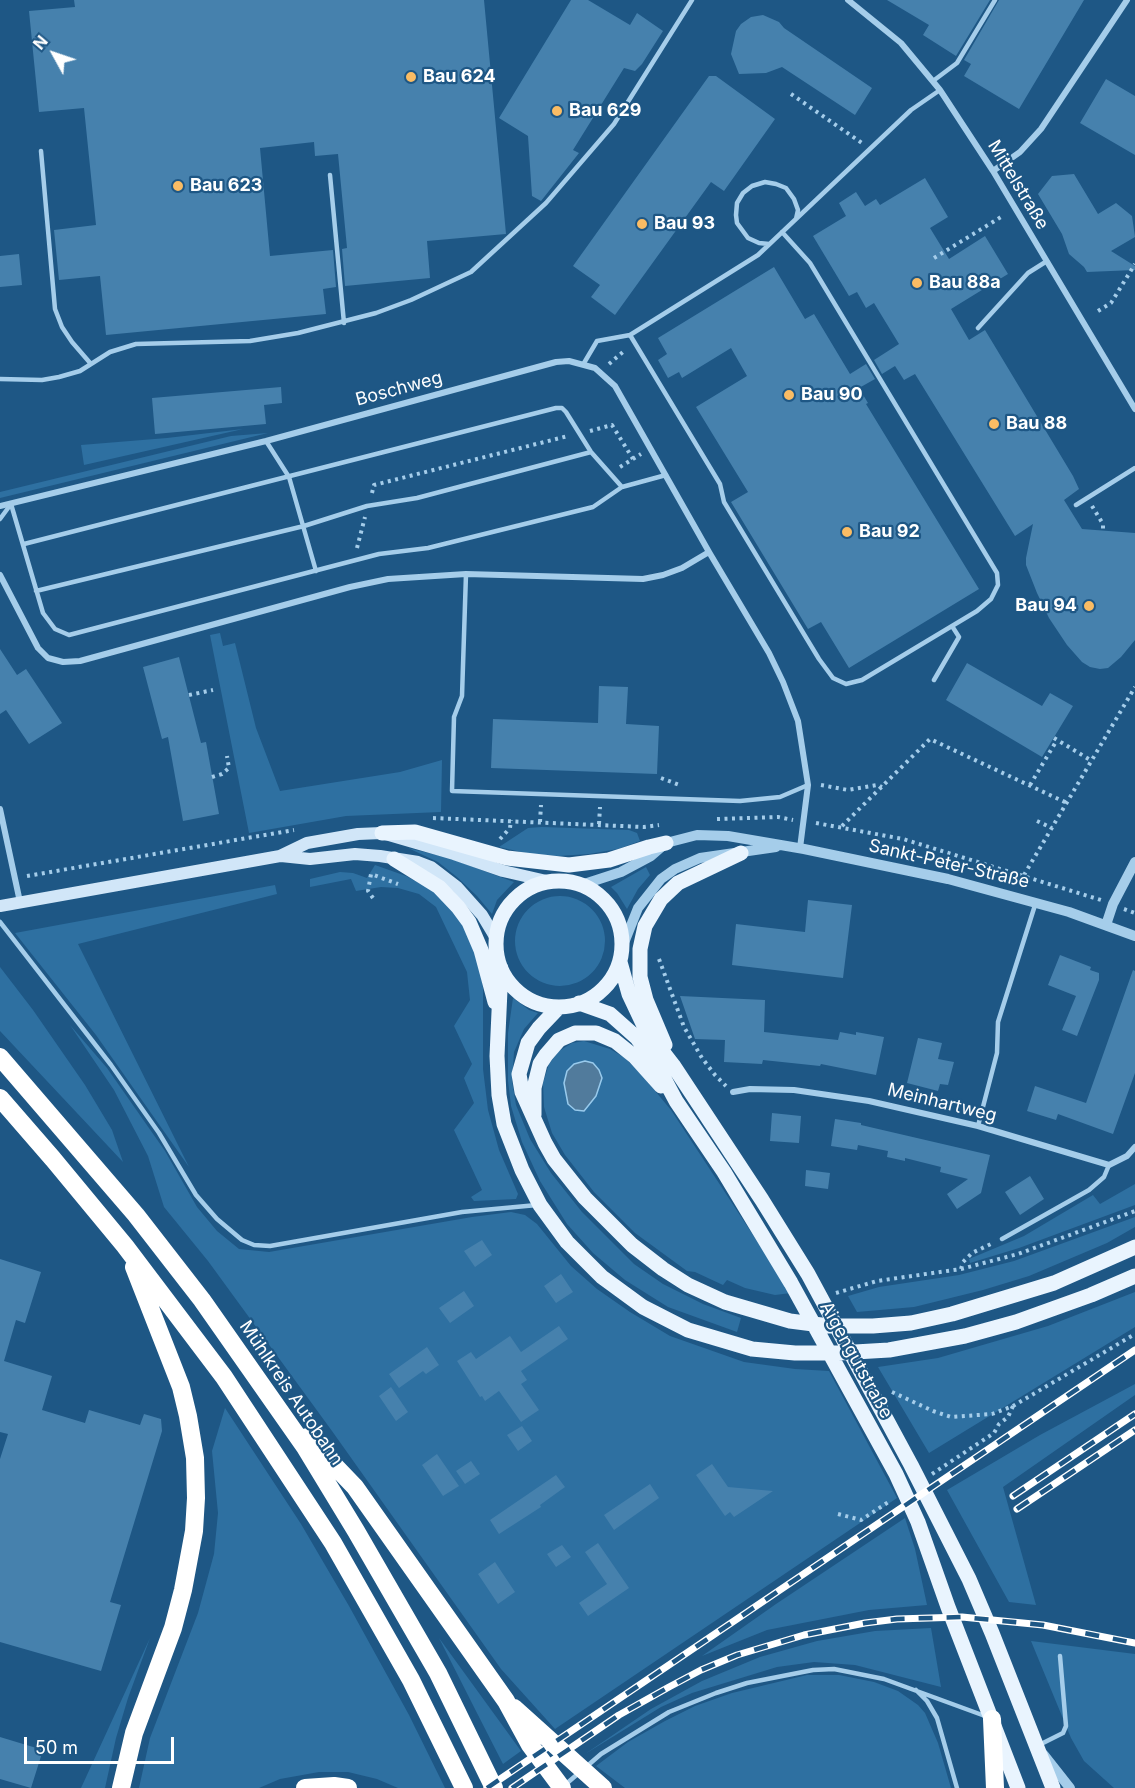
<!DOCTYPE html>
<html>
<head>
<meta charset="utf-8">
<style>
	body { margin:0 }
	#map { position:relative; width:1135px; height:1788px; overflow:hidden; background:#1e5785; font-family:Inter,sans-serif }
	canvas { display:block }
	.north { position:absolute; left:24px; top:24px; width:60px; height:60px; -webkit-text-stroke:4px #1e5785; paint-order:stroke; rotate:310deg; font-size:16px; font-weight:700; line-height:24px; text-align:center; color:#fff }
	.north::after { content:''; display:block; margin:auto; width:21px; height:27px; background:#fff; clip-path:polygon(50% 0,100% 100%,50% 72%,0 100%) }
	.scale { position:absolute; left:24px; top:1737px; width:150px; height:27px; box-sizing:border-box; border:3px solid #fff; border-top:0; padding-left:8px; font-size:18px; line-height:21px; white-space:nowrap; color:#fff; -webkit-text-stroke:4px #1e5785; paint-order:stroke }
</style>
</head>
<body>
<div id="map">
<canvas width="1135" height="1788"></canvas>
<div class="north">N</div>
<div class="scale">50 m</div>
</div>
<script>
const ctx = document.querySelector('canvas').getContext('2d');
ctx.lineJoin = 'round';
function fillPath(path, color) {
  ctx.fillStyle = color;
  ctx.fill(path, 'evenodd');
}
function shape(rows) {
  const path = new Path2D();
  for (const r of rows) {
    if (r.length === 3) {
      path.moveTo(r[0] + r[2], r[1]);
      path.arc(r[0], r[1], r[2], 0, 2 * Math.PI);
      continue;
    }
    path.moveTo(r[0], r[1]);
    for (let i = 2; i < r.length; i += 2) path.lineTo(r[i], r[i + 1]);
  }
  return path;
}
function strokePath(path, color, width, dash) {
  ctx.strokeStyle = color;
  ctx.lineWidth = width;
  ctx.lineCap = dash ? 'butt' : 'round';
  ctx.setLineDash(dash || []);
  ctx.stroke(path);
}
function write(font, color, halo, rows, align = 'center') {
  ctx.font = font + ' Inter,sans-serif';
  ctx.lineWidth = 4.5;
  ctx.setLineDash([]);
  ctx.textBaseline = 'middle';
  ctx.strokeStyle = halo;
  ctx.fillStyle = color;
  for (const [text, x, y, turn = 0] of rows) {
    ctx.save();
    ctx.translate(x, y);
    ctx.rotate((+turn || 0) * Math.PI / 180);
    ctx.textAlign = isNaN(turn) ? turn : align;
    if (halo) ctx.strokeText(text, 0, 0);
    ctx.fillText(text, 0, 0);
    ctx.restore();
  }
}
fillPath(shape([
	[243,429,84,465,81,445,167,438],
	[268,433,0,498,0,492,231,436],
	[220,633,223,646,235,643,256,728,280,791,400,772,442,760,441,812,346,816,249,833,210,635],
	[542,827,629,830,637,833,640,841,618,849,589,854,558,856,530,854,499,847,528,828],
	[408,848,449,858,514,882,497,900,492,914,477,896,457,877,438,862],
	[375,865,406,876,436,892,457,915,470,938,480,969,483,988,483,1069,488,1110,499,1150,518,1194,516,1199,474,1201,471,1197,482,1190,454,1130,474,1103,464,1078,472,1064,454,1026,470,1000,467,972,436,907,419,894,398,888,381,887,356,891,351,879,310,887,310,879,340,872,353,873,367,878],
	[646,867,650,875,638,889,627,909,617,893,611,887],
	[275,885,277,894,78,944,189,1167,96,1035,15,933],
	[560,941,45],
	[0,967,33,1010,85,1085,112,1130,123,1162,0,1031],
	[513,998,529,1010,538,1013,524,1029,514,1052,512,1081,516,1105,530,1139,551,1173,582,1212,634,1264,663,1284,703,1304,741,1318,737,1332,668,1307,625,1280,593,1253,567,1224,540,1181,522,1142,511,1106,508,1081,508,1033],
	[70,1025,107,1068,165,1151,197,1207,217,1231,239,1249,269,1252,472,1217,511,1212,525,1215,537,1224,571,1266,597,1289,630,1312,670,1336,744,1362,795,1369,829,1371,897,1498,555,1729,501,1669,332,1431,208,1261,164,1207,148,1156,114,1090],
	[584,1041,610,1049,625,1058,641,1074,671,1110,791,1293,775,1295,745,1288,727,1280,723,1285,695,1272,687,1271,635,1233,594,1192,565,1155,552,1133,544,1107,543,1083,549,1064,559,1051,572,1043],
	[1135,1184,1135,1205,1019,1248,970,1263,969,1259,1024,1236,1093,1195,1100,1204],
	[1135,1217,1135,1227,1107,1243,1029,1276,983,1290,914,1307,857,1312,848,1296,879,1287,959,1275,1014,1261],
	[1135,1292,1135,1327,929,1453,878,1367,938,1358,1048,1326],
	[1135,1384,1135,1395,1003,1487,1036,1605,1009,1602,947,1490,1040,1435],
	[225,1408,301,1524,349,1606,409,1715,445,1788,398,1788,377,1779,348,1772,319,1772,280,1779,259,1788,139,1788,150,1738,198,1613,214,1554,218,1513,212,1451],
	[905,1518,915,1549,927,1605,869,1610,767,1630,702,1656,776,1604],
	[931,1628,941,1687,855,1665,814,1662,777,1667,692,1693,661,1707,585,1754,651,1709,702,1681,760,1657,817,1641,875,1631],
	[150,1638,128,1698,116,1738,105,1788,81,1788],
	[439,1638,521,1751,503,1764,478,1715],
	[1031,1641,1135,1654,1135,1788,1114,1788,1084,1761,1071,1738],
	[807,1675,839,1675,874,1682,898,1691,918,1705,925,1713,938,1743,951,1788,625,1788,596,1766,628,1742,665,1721,695,1706,732,1693]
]), '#2e70a1');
const water = shape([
	[585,1061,593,1063,599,1070,602,1078,596,1096,584,1111,575,1110,568,1104,564,1083,567,1071,574,1064,585,1061]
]);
fillPath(water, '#517b9c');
strokePath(water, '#98caec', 1.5);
fillPath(shape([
	[74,0,484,0,506,234,427,241,430,278,345,286,342,249,347,248,338,154,315,156,314,142,260,148,270,256,333,250,336,287,323,289,326,314,106,335,100,276,59,280,54,230,96,225,84,108,39,112,29,11,75,7],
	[571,0,588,0,630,25,637,13,663,31,642,64,635,71,624,68,573,150,579,153,541,201,532,196,528,136,499,118],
	[887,0,990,0,956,56,923,35,929,25],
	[999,0,1084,0,1019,109,964,76,971,64,964,60],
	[763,15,779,22,784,28,872,88,855,115,782,67,766,73,739,74,731,54,736,31,741,24,751,17],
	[709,76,716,76,775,119,724,191,711,182,615,315,591,297,600,285,573,266],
	[1106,79,1135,96,1135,155,1080,123],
	[1074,174,1098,214,1116,203,1132,216,1135,237,1111,251,1135,266,1135,270,1087,272,1084,267,1069,254,1062,234,1038,194,1052,176],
	[925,178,948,217,930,228,949,259,985,236,1008,274,951,309,969,340,985,330,1073,476,1079,489,1064,500,1082,529,1135,533,1135,640,1121,657,1108,668,1100,669,1090,667,1082,662,1067,645,1049,618,1037,593,1026,565,1026,558,1033,524,1015,536,915,374,904,380,895,366,882,374,874,360,899,344,874,303,866,308,857,292,849,296,813,236,846,216,839,203,856,192,865,206,876,199,880,205],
	[19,254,22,285,0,287,0,256],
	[774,267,805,319,814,314,850,374,866,364,875,379,859,388,868,403,866,404,979,589,849,668,821,622,808,629,731,502,748,492,696,407,747,376,731,348,682,378,679,372,668,378,658,360,667,354,658,338],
	[281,387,282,403,264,405,266,424,155,434,152,398],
	[0,649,17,675,26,669,62,723,29,744,6,710,0,714],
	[179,657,201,743,206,742,219,814,183,821,168,737,162,739,143,667],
	[967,663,1042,706,1050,693,1073,706,1042,757,946,700],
	[599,686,628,687,626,724,659,726,657,774,491,768,493,719,598,723],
	[808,900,852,905,843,978,732,965,736,924,805,932],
	[1060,955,1091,967,1090,970,1099,973,1099,980,1077,1036,1062,1030,1076,996,1048,985],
	[1133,970,1135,971,1135,1073,1113,1134,1058,1114,1056,1120,1027,1111,1035,1086,1086,1103],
	[680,996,765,1000,764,1032,838,1040,840,1032,856,1035,856,1032,884,1037,876,1075,821,1064,820,1066,763,1060,762,1064,724,1062,725,1040,695,1039],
	[918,1038,942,1043,938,1059,954,1062,948,1085,940,1084,938,1091,907,1083],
	[772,1113,801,1116,799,1143,770,1141],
	[835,1119,861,1123,861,1125,990,1155,981,1193,957,1209,947,1194,968,1179,940,1172,941,1167,905,1158,905,1161,887,1157,888,1151,858,1145,857,1150,831,1146],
	[806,1170,830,1173,828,1189,805,1186],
	[1030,1176,1044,1199,1020,1215,1005,1192],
	[482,1240,492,1255,475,1267,464,1251],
	[0,1259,41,1272,25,1323,16,1320,4,1361,52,1376,42,1410,85,1423,89,1410,140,1425,144,1414,161,1419,162,1431,110,1602,121,1605,101,1671,0,1642,0,1459,8,1434,0,1432],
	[561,1274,573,1292,556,1303,544,1286],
	[464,1291,474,1306,450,1323,439,1308],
	[559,1326,568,1339,521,1371,527,1380,521,1384,539,1410,521,1422,499,1391,485,1401,482,1396,480,1397,457,1361,471,1352,476,1359,510,1336,521,1352],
	[427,1347,439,1365,426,1374,423,1371,399,1388,389,1374],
	[391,1387,408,1412,396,1421,379,1396],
	[522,1426,532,1441,518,1451,507,1435],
	[437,1454,459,1486,443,1496,422,1465],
	[471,1461,480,1474,465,1484,456,1471],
	[712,1464,728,1487,773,1491,734,1517,730,1512,725,1516,696,1475],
	[556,1475,565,1487,540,1505,541,1507,499,1534,490,1520],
	[650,1484,659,1498,614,1530,604,1515],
	[598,1543,629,1588,588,1616,579,1603,607,1584,585,1552],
	[562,1545,571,1557,556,1567,547,1554],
	[495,1562,515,1592,498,1604,478,1574],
	[0,1737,43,1750,31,1788,0,1779]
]), '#4681ad');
strokePath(shape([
	[791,94,862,143],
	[934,258,1001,217],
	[1098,311,1111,303,1135,264],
	[609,364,624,351],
	[590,431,612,425,633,459],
	[620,467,641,454],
	[372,493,374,485,568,436],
	[1092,506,1103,524,1103,530],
	[357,548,365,517],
	[189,695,213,690],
	[1054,738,1092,761],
	[212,777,222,774,229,768,227,756],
	[661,778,682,786],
	[821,785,848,790,877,785,882,787],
	[1030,785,1057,740],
	[433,818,644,827,659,825],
	[717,819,778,817,793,820],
	[1037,821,1052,828],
	[540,822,541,805],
	[816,823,903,839,1101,900],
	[599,824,600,807],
	[842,826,930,739,1067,803],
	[500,839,510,828,511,820],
	[1024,875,1135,687],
	[27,876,294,830],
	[373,898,368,891,371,874,398,884],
	[1124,909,1135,913],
	[659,959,684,1027,702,1058,715,1075,726,1086],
	[961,1269,963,1262,972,1253,993,1243],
	[836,1293,877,1281,961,1269,1018,1254,1135,1211],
	[892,1392,933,1411,951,1417,992,1414,1013,1406,1135,1334],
	[932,1474,994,1433,999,1424,1008,1417,1013,1406],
	[838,1514,861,1520,890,1501]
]), '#a5cdea', 4, [3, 4.5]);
strokePath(shape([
	[933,81,957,63,995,0],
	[41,151,55,309,62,327,72,342,91,364],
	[330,175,344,323],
	[769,244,759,243,748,238,737,223,736,215,737,203,743,193,752,186,765,182,776,184,786,188,794,199,798,210,796,219],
	[978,328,1028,273,1047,261],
	[630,335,720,484,724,502,819,659,833,678,846,684,862,680,977,611,991,599,998,585,997,573,810,263,782,232],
	[584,363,597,341,630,335,758,255,911,110,940,90],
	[0,379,42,380,59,377,80,371,110,352,136,344,250,341,298,333,376,313,411,300,471,272,546,203,614,124,692,0],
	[266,441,289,477,316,571],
	[1076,505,1135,468],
	[0,519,11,504,43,613,55,629,69,635,379,554,428,548,593,507,622,487,666,475],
	[24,544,556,408,562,408,566,412,591,452,622,487],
	[466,574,462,696,454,717,452,791,740,801,780,797,808,785],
	[36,591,304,526,367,506,417,498,591,452],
	[934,680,959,637,952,626],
	[0,922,111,1065,159,1133,196,1195,217,1219,242,1240,254,1245,270,1246,462,1212,537,1205],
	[978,1126,997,1053,998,1022,1036,902],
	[1002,1239,1089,1190,1104,1177,1109,1165],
	[916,1690,927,1701,937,1718,957,1788],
	[1039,1745,1063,1733,1066,1726,1060,1656],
	[586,1767,601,1754,669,1712,716,1693,747,1683,813,1670,834,1669,884,1679,985,1716],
	[566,1784,580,1772]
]), '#a5cdea', 4.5);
strokePath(shape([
	[848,0,901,43,940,90,993,171,1135,409],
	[993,171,1020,152,1041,129,1127,0],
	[0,506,266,441,556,362,569,361,595,368,615,386,709,552],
	[0,575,38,648,48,658,63,662,80,661,350,587,388,579,466,574,643,579,663,575,682,568,709,552,769,653,783,682,798,721,808,785,800,848],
	[0,809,20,902],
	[733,1092,750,1089,794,1090,869,1101,978,1126,1109,1165,1127,1156,1135,1147]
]), '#a5cdea', 6);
strokePath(shape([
	[581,885,621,872,651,856,666,843,697,835,728,836,804,849,948,879,1069,912,1135,936],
	[1106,925,1113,904,1135,862],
	[622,948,638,908,661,879,675,869,700,858,776,847],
	[1044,1755,1070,1788]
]), '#a5cdea', 10);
strokePath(shape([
	[281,856,310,859,355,854,380,856,418,862,431,867,457,887,482,915,497,940],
	[0,906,280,856,307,843,358,834,382,833,454,854,503,871,551,882]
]), '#d1e6f8', 12);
strokePath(shape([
	[382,833,415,832,507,858,569,865,609,860,649,847,666,843],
	[394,859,439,887,458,907,469,922,481,950,495,1002],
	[559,944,63],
	[620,962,629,994,646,1030,673,1065,762,1200,808,1274,911,1465,969,1579,992,1633,1053,1788],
	[501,968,497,1056,499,1095,504,1124,522,1170,540,1205,567,1242,602,1277,643,1307,688,1330,752,1349,795,1353,838,1353,889,1350,965,1336,1016,1322,1091,1295,1135,1276],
	[579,1003,610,1014,637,1038,659,1069,676,1101,724,1172,791,1283,896,1474,918,1522,948,1607,1018,1788],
	[559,1007,539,1028,528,1043,519,1074,522,1092,545,1143,554,1159,585,1198,632,1245,663,1269,688,1285,725,1302,790,1321,829,1326,873,1326,911,1323,952,1314,1054,1283,1135,1247],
	[665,1045,646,1000,640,977,640,949,645,926,661,899,678,883,741,853],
	[534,1115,534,1088,540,1064,546,1055,559,1040,575,1033,596,1033,615,1041,635,1057,661,1086]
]), '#e9f4fe', 15);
strokePath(shape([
	[0,1057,136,1215,202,1300,305,1447,356,1531,438,1673,494,1788],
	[0,1098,53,1159,125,1246,224,1377,333,1543,411,1680,464,1788],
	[307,1437,355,1487,506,1701,530,1745,562,1788],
	[514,1708,603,1788],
	[992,1719,995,1788],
	[121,1788,134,1733,173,1628,183,1590,194,1531,196,1498,195,1458,188,1416,181,1387,134,1267],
	[305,1788,334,1786,348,1788]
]), '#fff', 18);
const rail = shape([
	[1013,1496,1135,1414],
	[1017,1509,1135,1430],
	[487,1788,1135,1350],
	[512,1788,619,1715,669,1687,701,1670,737,1655,804,1635,865,1623,897,1619,962,1617,1043,1625,1135,1643]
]);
strokePath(rail, '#fff', 7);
strokePath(rail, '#1e5785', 4.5, [14]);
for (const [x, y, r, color] of [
	[411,77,6,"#fabc64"],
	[557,111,6,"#fabc64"],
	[178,186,6,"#fabc64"],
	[642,224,6,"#fabc64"],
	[917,283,6,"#fabc64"],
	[789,395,6,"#fabc64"],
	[994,424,6,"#fabc64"],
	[847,532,6,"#fabc64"],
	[1089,606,6,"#fabc64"]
]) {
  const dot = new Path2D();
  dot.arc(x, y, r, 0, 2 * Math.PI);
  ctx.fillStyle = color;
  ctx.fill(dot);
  strokePath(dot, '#1e5785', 2);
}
write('bold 18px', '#fff', '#1e5785', [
	["Bau 624",423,77],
	["Bau 629",569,111],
	["Bau 623",190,186],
	["Bau 93",654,224],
	["Bau 88a",929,283],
	["Bau 90",801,395],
	["Bau 88",1006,424],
	["Bau 92",859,532],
	["Bau 94",1077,606,"right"]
], 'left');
write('18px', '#fff', '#1e5785', [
	["Mittelstraße",1018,185,59],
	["Boschweg",399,389,-15],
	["Sankt-Peter-Straße",949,864,13],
	["Meinhartweg",942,1103,14],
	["Aigengutstraße",856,1360,61],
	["Mühlkreis Autobahn",291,1393,56]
]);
</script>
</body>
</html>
